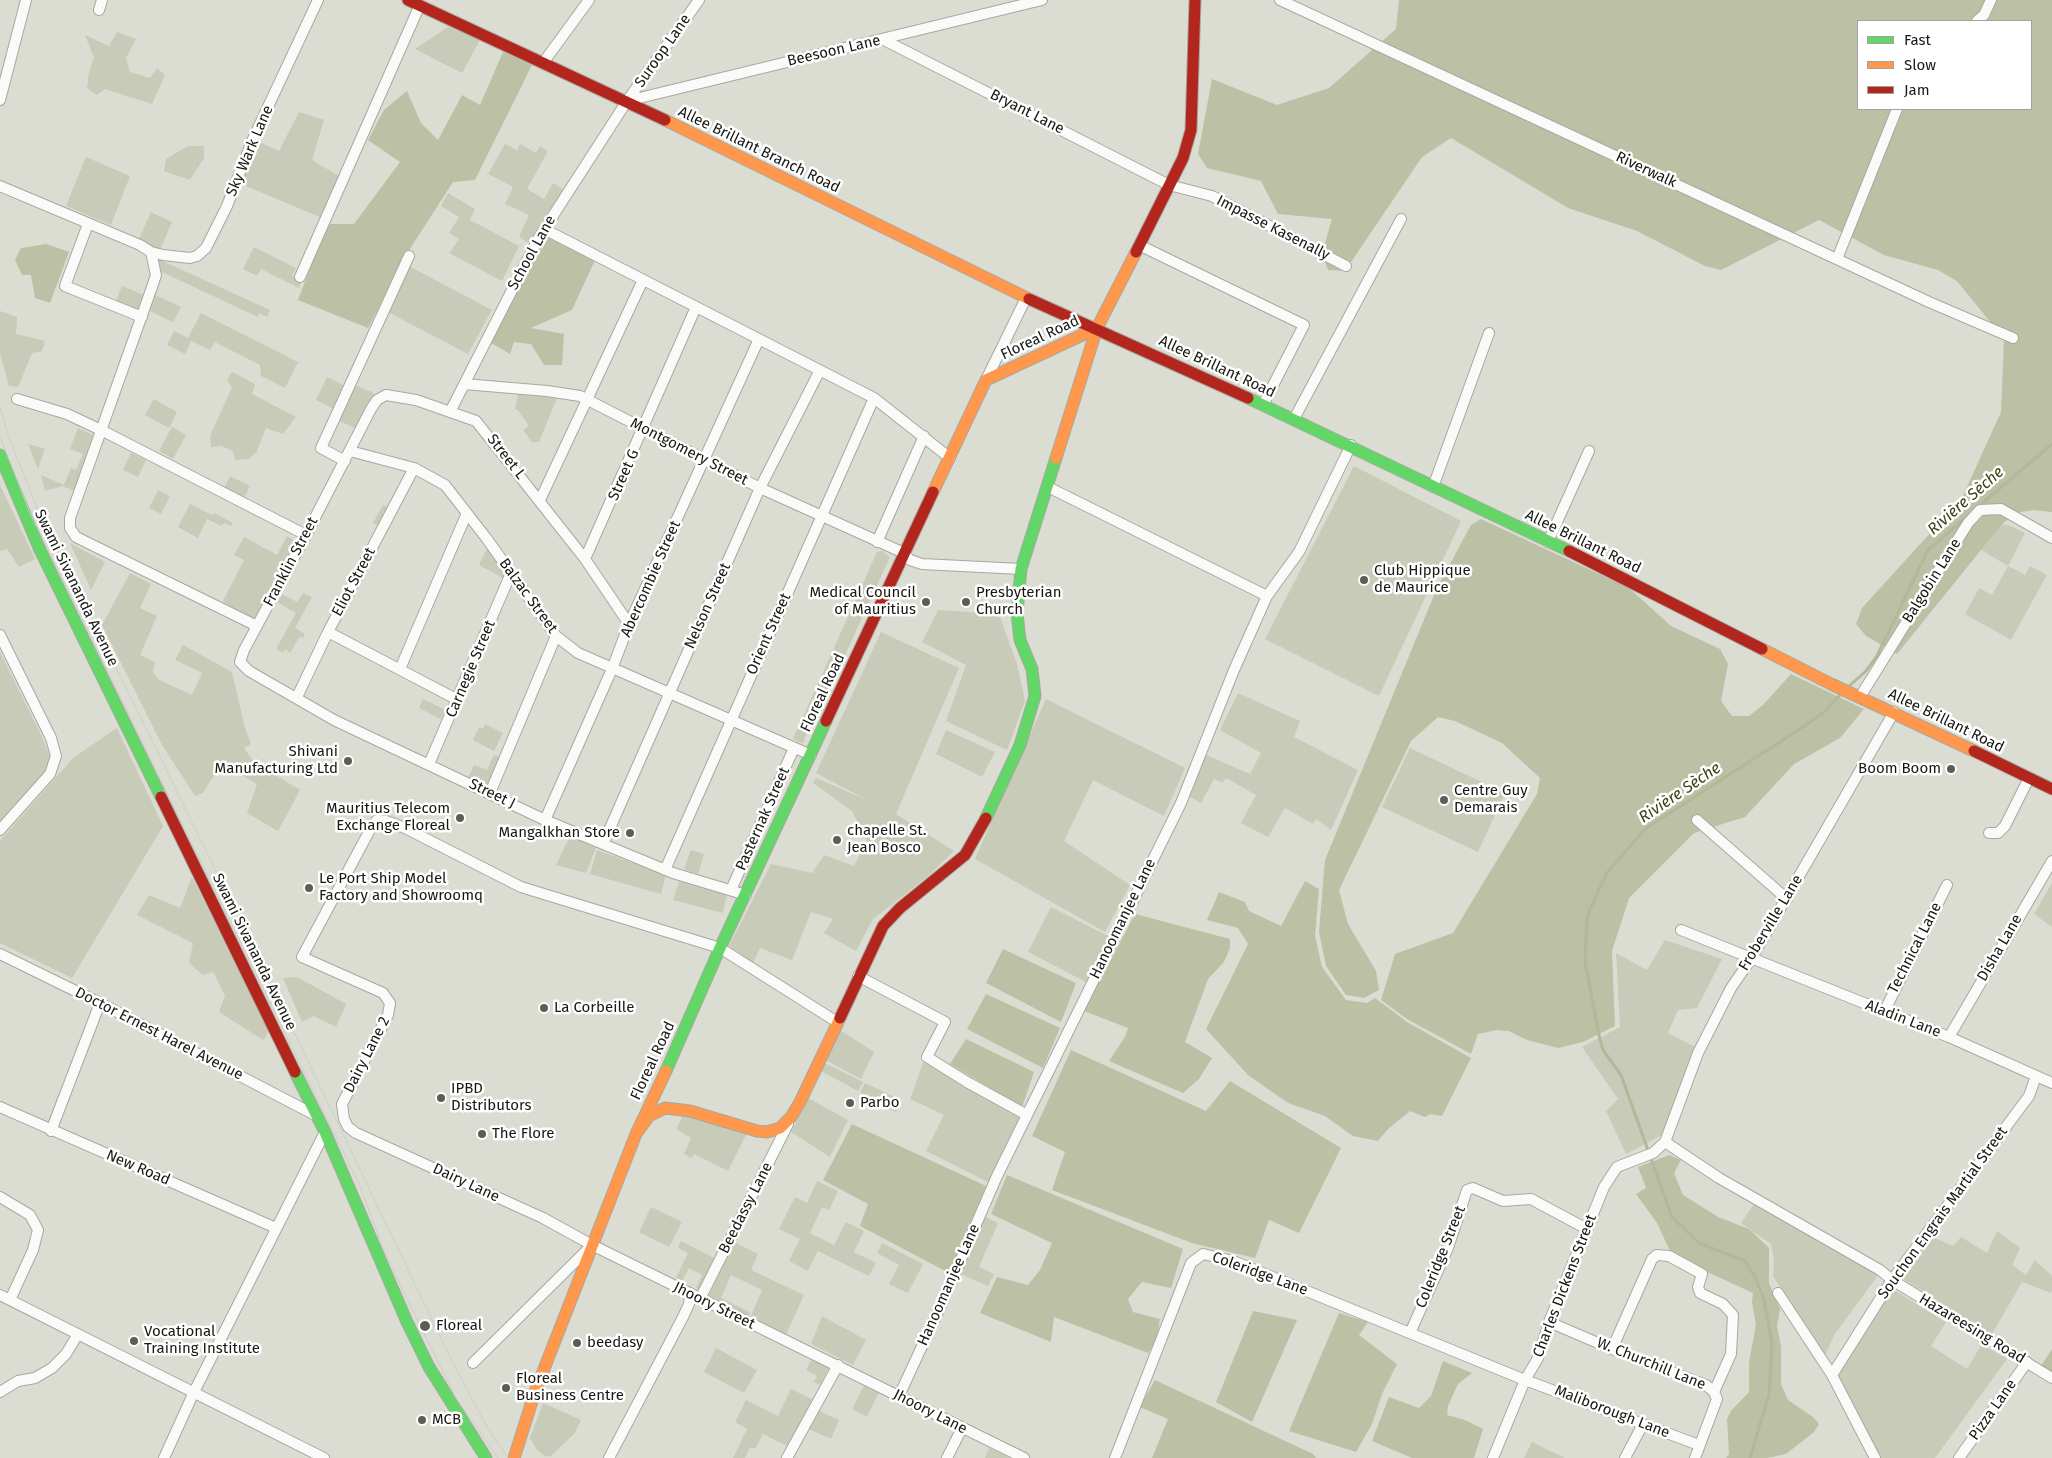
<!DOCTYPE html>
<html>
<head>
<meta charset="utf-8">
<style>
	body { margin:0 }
	#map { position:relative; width:2052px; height:1458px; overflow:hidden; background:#dbddd2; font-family:"Fira Sans",sans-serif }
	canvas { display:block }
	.legend { position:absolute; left:1857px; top:20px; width:175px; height:90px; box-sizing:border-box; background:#fff; border:1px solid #a2a3a0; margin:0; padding:6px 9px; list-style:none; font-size:15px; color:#171812 }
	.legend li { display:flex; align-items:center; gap:10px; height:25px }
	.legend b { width:25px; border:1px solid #a2a3a0 }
</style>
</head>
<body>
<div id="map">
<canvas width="2052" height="1458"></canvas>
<ul class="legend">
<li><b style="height:6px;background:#63d668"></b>Fast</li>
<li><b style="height:6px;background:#ff974d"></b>Slow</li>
<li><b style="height:6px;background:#b3261e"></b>Jam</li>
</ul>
</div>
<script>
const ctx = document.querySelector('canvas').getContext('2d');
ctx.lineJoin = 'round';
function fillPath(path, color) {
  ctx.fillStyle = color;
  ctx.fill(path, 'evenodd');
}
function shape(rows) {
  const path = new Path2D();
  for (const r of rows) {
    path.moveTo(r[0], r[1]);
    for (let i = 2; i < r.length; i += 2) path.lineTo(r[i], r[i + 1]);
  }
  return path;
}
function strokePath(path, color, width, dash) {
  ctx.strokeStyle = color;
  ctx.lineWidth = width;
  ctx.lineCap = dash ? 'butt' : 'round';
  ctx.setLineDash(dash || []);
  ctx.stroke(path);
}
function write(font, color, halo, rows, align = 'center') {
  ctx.font = font + ' "Fira Sans",sans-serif';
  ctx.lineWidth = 5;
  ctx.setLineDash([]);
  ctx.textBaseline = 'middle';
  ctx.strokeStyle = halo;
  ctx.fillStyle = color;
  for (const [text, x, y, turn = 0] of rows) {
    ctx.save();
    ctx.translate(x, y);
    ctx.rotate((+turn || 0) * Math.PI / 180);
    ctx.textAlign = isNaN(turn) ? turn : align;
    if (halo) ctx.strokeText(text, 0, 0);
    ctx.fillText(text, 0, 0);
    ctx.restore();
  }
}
fillPath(shape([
	[448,27,481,38,462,73,415,49],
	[117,32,136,39,126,58,130,72,150,78,157,68,165,75,152,104,105,89,97,95,87,88,89,72,94,58,85,35,109,46],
	[299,112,324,120,312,160,339,176,322,218,241,184,258,141,279,151],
	[505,144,517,150,520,144,536,153,540,146,548,151,527,189,544,199,553,183,564,190,540,223,530,244,519,237,529,215,505,204,513,187,488,174],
	[188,146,204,146,204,158,190,180,164,171,166,159],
	[86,157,130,176,111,225,66,206],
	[448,193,475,209,470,220,519,246,502,281,449,253,459,239,449,233,459,217,441,206],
	[151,212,172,222,160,250,138,241],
	[254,247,296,268,292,276,302,281,299,288,261,269,257,276,243,269],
	[158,259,270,310,267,317,259,313,258,317,162,272],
	[407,265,492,310,468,354,384,310],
	[122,286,144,295,137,310,116,301],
	[155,295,181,307,173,322,148,310],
	[0,311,17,317,16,334,45,341,42,351,32,353,18,387,9,386,0,353],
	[201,313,298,362,285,388,261,376,260,365,215,342,210,350,191,341,185,354,167,345,174,331,188,338],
	[232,372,255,384,252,394,296,417,283,434,266,428,256,453,248,459,235,460,233,451,221,446,211,447,210,436,232,387,227,380],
	[327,377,345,386,334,409,316,400],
	[355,385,374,393,357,429,339,421],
	[518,394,557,398,539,442,532,442,523,430,529,426,518,410,515,409],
	[154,399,177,412,169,428,145,415],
	[172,427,186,435,173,459,159,451],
	[78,428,93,435,74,491,63,486,45,491,41,475,64,485,71,468,76,470,83,454,70,449],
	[28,444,45,449,38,469],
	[131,453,146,460,138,477,123,470],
	[1354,466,1461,521,1379,696,1265,639],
	[230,476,250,486,244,498,224,488],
	[0,485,35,559,19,567,7,549,0,551],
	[158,490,170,496,161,514,149,508],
	[190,504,212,515,214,513,233,523,231,526,225,523,221,526,207,519,198,538,178,527],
	[383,505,390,509,380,526,373,523],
	[1997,523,2011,526,2025,533,2008,566,2025,575,2030,566,2047,575,2011,640,1965,614,1979,588,1992,595,2008,566,1978,548],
	[287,536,296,541,254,619,225,603,223,601,244,560,234,555,244,537,277,555],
	[70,543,105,562,91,590],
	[488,546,506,573,503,578,479,565],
	[882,551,890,557,823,703,813,714,803,743,799,742,793,739,877,552],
	[130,573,151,584,140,608,157,616,140,655,155,662,153,672,159,680,192,695,202,673,175,660,183,645,232,672,245,728,251,744,244,748,254,762,300,790,278,831,247,813,257,784,222,763,203,793,195,796,162,745,102,625],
	[303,593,312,597,295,628,305,634,303,638,300,636,290,653,285,649,283,653,276,649,296,613,277,602,282,594,297,602],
	[938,610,999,614,1017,664,1025,701,1007,750,946,721,966,665,922,642],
	[881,632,959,668,896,814,954,851,927,877,873,919,856,951,824,933,833,919,811,912,792,960,760,948,753,963,729,946,771,864,812,873,824,855,854,866,867,841,852,811,813,783,816,778,869,801,816,773],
	[0,652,41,735,52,761,23,801,0,824],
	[1238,693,1300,721,1294,737,1358,770,1331,830,1316,819,1313,824,1285,808,1268,837,1241,823,1256,795,1226,778,1222,783,1214,779,1201,803,1190,797,1206,755,1250,774,1261,753,1220,730],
	[423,699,445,710,441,719,419,708],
	[1046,699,1185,768,1164,816,1093,780,1064,841,1130,885,1105,932,975,859],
	[485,724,503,733,494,751,473,740,479,727,483,729],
	[117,728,163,826,72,978,0,943,0,841,73,758],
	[946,730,995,752,982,777,936,754],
	[1410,748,1505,793,1478,852,1382,807],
	[494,755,501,758,488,787,468,778,474,765,487,770],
	[570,836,596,848,586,873,556,865],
	[597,850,666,875,661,894,590,874],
	[691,850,704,854,698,874,684,869],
	[192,877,269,1031,263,1040,219,1012,225,996,213,972,203,975,189,963,193,943,137,915,149,895,180,908],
	[680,879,727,893,723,913,673,900],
	[2052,883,2052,927,2034,914],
	[1051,907,1110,937,1086,982,1028,952],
	[1665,940,1722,959,1697,1008,1678,1010,1668,1033,1695,1047,1662,1135,1626,1154,1606,1111,1618,1099,1582,1047,1620,1027,1616,953,1647,970],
	[297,977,346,1004,336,1027,314,1016,302,1022,283,978],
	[840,1030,874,1052,861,1079,824,1059],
	[925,1058,1020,1118,990,1183,926,1151,944,1115,910,1099],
	[823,1062,863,1082,858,1091,821,1071],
	[865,1083,901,1100,896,1112,860,1092],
	[808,1098,848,1120,830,1157,791,1132],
	[684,1114,747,1133,728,1171,694,1154,692,1158,684,1154,691,1138,676,1129],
	[817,1181,838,1191,829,1210,822,1207,810,1233,834,1245,846,1222,864,1231,854,1252,876,1263,869,1276,818,1251,808,1271,789,1261,800,1239,779,1229,795,1197,807,1203],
	[1754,1204,1878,1275,1835,1334,1824,1357,1773,1276,1774,1261,1771,1244,1741,1223],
	[651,1207,682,1222,669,1247,639,1232],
	[983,1216,998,1223,979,1267,994,1274,988,1286,958,1273],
	[1997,1231,2020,1248,2012,1265,2026,1275,2035,1260,2052,1276,2052,1290,2051,1293,2022,1282,1992,1334,1892,1272,1933,1237,1953,1246,1961,1237,1987,1253],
	[681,1241,716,1259,700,1290,696,1288,702,1275,689,1268,682,1281,676,1278,688,1253,678,1248],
	[734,1242,758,1254,751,1270,804,1295,786,1335,750,1318,762,1290,731,1275,721,1298,750,1312,748,1317,708,1298],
	[882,1243,923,1264,908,1293,889,1284,899,1265,877,1253],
	[1892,1289,1946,1322,1931,1346,1967,1369,1982,1344,2007,1359,1935,1458,1880,1458,1833,1369],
	[822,1316,866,1340,853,1365,811,1344],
	[716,1348,757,1370,744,1393,704,1372],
	[812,1358,829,1367,820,1385,814,1382,817,1376,806,1370],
	[864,1385,879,1392,867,1417,852,1409],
	[791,1389,812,1399,789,1447,763,1434,755,1449,750,1447,745,1458,733,1458,747,1429,735,1422,746,1400,778,1416],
	[543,1403,581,1420,574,1434,552,1455,546,1457,537,1450,530,1438],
	[817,1410,839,1420,831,1439,809,1429],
	[1532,1442,1565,1458,1524,1458],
	[989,1448,1008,1457,1008,1458,985,1458]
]), '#c7cbb8');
fillPath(shape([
	[1399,0,2052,0,2052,512,2033,510,2016,513,2002,524,1897,654,1866,636,1856,624,1862,608,1962,498,2001,412,2004,339,1957,281,1938,270,1884,255,1819,220,1721,270,1705,266,1637,231,1568,208,1451,138,1422,157,1345,271,1328,270,1322,253,1332,219,1278,214,1261,181,1207,168,1198,154,1212,79,1277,105,1329,88,1396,29],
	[1858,21,2031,21,2031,109,1858,109],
	[503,52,532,65,475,180,453,182,406,255,368,328,298,300,327,224,354,224,400,162,368,140,384,110,407,91,421,123,438,140,462,95,480,105],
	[546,235,595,260,572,310,531,328,564,334,562,365,544,365,531,344,514,342,510,354,486,340],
	[46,244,69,252,50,303,35,298,31,275,22,275,15,260,21,248],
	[1481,519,1629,588,1671,626,1720,649,1728,664,1721,701,1732,716,1749,716,1763,705,1791,674,1864,709,1840,738,1794,764,1745,817,1694,833,1629,898,1612,951,1615,1026,1583,1042,1558,1048,1527,1040,1509,1031,1497,1030,1478,1034,1471,1054,1407,1019,1381,1000,1395,954,1453,933,1537,794,1540,778,1502,743,1455,721,1438,717,1411,741,1339,890,1348,924,1376,971,1379,990,1364,998,1346,995,1326,966,1319,932,1325,860,1437,588,1471,525],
	[1305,881,1319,889,1315,936,1322,967,1346,1000,1367,1003,1375,998,1407,1022,1471,1058,1442,1116,1430,1114,1425,1117,1410,1111,1388,1129,1378,1141,1353,1136,1325,1116,1288,1103,1248,1075,1206,1029,1248,944,1238,928,1207,920,1219,892,1245,902,1249,911,1281,926],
	[1135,914,1230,939,1230,948,1224,962,1208,979,1185,1042,1212,1058,1199,1079,1183,1093,1109,1061,1125,1037,1128,1028,1084,1011],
	[1003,949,1076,983,1061,1022,986,983],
	[986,994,1060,1028,1043,1068,967,1029],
	[966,1039,1034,1072,1022,1107,950,1064],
	[1071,1050,1206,1111,1230,1081,1341,1148,1299,1233,1269,1220,1255,1258,1192,1243,1052,1190,1065,1152,1032,1136],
	[852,1124,986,1186,949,1273,860,1226,868,1204,823,1180],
	[1669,1155,1681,1160,1674,1173,1683,1195,1718,1217,1749,1229,1769,1248,1769,1283,1780,1309,1777,1327,1781,1346,1781,1384,1788,1400,1813,1417,1819,1424,1814,1432,1786,1454,1767,1458,1726,1458,1729,1454,1727,1419,1731,1411,1749,1392,1749,1362,1756,1325,1752,1302,1753,1293,1703,1270,1670,1251,1657,1223,1636,1194,1646,1188,1638,1167],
	[1007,1175,1183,1249,1171,1288,1142,1282,1128,1299,1133,1312,1160,1319,1157,1338,1148,1353,1054,1317,1051,1342,980,1313,997,1277,1028,1285,1040,1270,1052,1243,991,1214],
	[1253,1311,1297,1320,1252,1422,1216,1402],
	[1339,1313,1368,1322,1359,1335,1397,1364,1382,1394,1372,1424,1356,1452,1289,1431],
	[2052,1349,2052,1373,2041,1366],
	[1443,1361,1472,1373,1458,1384,1448,1406,1447,1415,1465,1420,1483,1429,1474,1458,1412,1458,1372,1441,1389,1397,1419,1408,1431,1396],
	[1155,1380,1313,1454,1316,1458,1152,1458,1168,1419,1140,1407]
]), '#bcc0a5');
strokePath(shape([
	[1979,506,2052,444],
	[1848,687,1866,671,1877,656,1928,550,1969,515],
	[1750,1458,1769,1394,1772,1343,1763,1296,1755,1277,1745,1261,1699,1243,1672,1217,1621,1075,1603,1050,1600,1040,1585,961,1587,920,1589,911,1607,873,1645,829,1803,727,1824,712,1842,693]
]), '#b3b899', 3);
const street = shape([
	[1280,0,1929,302,2013,338],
	[99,10,102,0],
	[1977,21,1984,15,1991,0],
	[884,40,1169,185,1212,196,1346,266],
	[543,63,589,0],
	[0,100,26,0],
	[627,101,1042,0],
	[0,186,140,245,151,252,154,266,156,275,152,287,70,518,70,528,76,537,257,626],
	[88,224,65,286,142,317],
	[544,229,874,398,950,458],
	[1139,245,1304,325,1263,405],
	[151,252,163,255,190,258,197,256,206,248,227,206,252,141,318,0],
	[1837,259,1897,109],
	[300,277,419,7],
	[986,380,1026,298],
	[464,384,547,391,580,396,760,488,904,553,910,560,922,564,1021,569],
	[17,399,67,414,101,430,306,535],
	[450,412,538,239,627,101,699,0],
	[1294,419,1401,219],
	[350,451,414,468,445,485,487,539,556,636,578,653,811,755],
	[345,461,321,448,409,256],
	[1048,487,1267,596],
	[1433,487,1489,333],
	[540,500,643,280],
	[877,542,924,436],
	[1548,542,1589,451],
	[585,559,696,307],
	[629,624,585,559,476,421,416,400,386,395,377,400,371,409,306,535,244,650,240,662,249,671,334,720,545,820,673,873,746,895],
	[328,632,458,700],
	[0,635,51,738,56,756,50,774,0,830],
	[400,669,467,513],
	[297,697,328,632,414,468],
	[1860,697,1968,523,1980,510,2001,509,2052,538],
	[429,764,511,573],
	[490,793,556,636],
	[545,820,612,669,629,624,759,339],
	[1697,820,1787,899],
	[1989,833,1998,833,2005,826,2029,778],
	[603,844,760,488,820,370],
	[665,870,874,398],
	[731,890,794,748],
	[1681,930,1949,1037,2052,1083],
	[0,954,100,1003,317,1116],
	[858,976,945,1022,927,1057,967,1082,1027,1115],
	[1884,1012,1947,885],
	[837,1022,720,948,521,887,405,828,386,821,377,820,372,826,302,957,383,993,390,1003,388,1015,342,1104,344,1119,348,1127,356,1133,543,1218,592,1245,1024,1458],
	[1949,1037,2052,861],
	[0,1107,276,1228],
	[51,1131,100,1003],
	[1665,1142,1698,1053,1731,988,1751,959,1894,712],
	[1665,1142,1719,1178,1880,1270,1892,1280,2052,1378],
	[0,1197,30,1215,38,1230,33,1250,10,1300],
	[1778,1293,1832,1375,1875,1458],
	[0,1295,324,1458],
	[700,1299,788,1124],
	[1549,1322,1612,1349,1706,1385,1714,1392,1717,1399,1695,1458],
	[1410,1333,1448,1248,1467,1190,1473,1188,1503,1201,1531,1199,1587,1229],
	[1612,1349,1652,1259,1657,1255,1669,1256,1702,1274,1698,1287,1700,1293,1723,1304,1733,1315,1731,1354,1714,1392],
	[473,1363,589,1248],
	[1832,1375,1892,1280,2029,1096,2036,1076],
	[0,1392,18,1381,35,1378,52,1368,66,1354,78,1334],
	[899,1396,942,1303,997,1176,1181,803,1234,670,1267,596,1299,552,1351,445],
	[164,1458,194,1392,325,1132],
	[609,1458,683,1317,689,1304,690,1295],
	[787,1458,838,1365],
	[947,1458,962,1428],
	[1115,1458,1191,1263,1203,1254,1233,1261,1525,1380,1699,1445],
	[1493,1458,1525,1380,1538,1358,1549,1322,1604,1187,1617,1167,1653,1153,1665,1142],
	[1625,1458,1643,1424],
	[1959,1458,2027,1362]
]);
const fast = shape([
	[1248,398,1569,551],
	[0,455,40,550,161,797],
	[986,818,1020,745,1035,696,1032,669,1020,640,1017,613,1021,569,1056,458],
	[666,1071,720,948,826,721],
	[295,1072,325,1132,407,1322,429,1367,486,1458]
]);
const slow = shape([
	[665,120,1029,299],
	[1056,458,1097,328,1136,252],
	[933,492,986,380,1097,328],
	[1762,649,1831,684,1974,751],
	[636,1134,649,1116,665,1108,690,1111,757,1131,767,1132,780,1128,791,1117,800,1102,840,1018],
	[514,1458,535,1392,636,1134,666,1071]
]);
const jam = shape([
	[408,0,665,120],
	[1136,252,1183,158,1191,130,1195,0],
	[1029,299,1248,398],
	[1569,551,1762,649],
	[826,721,933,492],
	[1974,751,2052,789],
	[161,797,295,1072],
	[840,1018,883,926,900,908,965,855,986,818]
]);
strokePath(street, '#a7a8a0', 12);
strokePath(fast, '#a7a8a0', 13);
strokePath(slow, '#a7a8a0', 13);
strokePath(jam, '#a7a8a0', 13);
strokePath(street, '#fafaf8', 10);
strokePath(fast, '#63d668', 11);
strokePath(slow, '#ff974d', 11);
strokePath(jam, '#b3261e', 11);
strokePath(shape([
	[0,407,9,438,38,510,230,899,450,1357,488,1429,508,1458],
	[0,436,30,513,359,1184,383,1248,405,1295,456,1398,498,1458]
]), '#cdceca', 1);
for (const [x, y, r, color] of [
	[1364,580,5,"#5c5d55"],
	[926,602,5,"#5c5d55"],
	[966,602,5,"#5c5d55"],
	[348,761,5,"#5c5d55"],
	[1951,769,5,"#5c5d55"],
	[1444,800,5,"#5c5d55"],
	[460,818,5,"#5c5d55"],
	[630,833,5,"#5c5d55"],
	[837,840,5,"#5c5d55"],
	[309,888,5,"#5c5d55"],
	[544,1008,5,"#5c5d55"],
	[441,1098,5,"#5c5d55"],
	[850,1103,5,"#5c5d55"],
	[482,1134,5,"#5c5d55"],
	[425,1326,6,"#5c5d55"],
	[134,1341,5,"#5c5d55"],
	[577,1343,5,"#5c5d55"],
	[506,1388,5,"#5c5d55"],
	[422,1420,5,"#5c5d55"]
]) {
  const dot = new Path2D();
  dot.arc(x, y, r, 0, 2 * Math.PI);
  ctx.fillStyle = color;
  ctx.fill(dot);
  strokePath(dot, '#fff', 2);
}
write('15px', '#171812', '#fff', [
	["Suroop Lane",663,51,-55],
	["Beesoon Lane",834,51,-13],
	["Bryant Lane",1027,112,27],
	["Allee Brillant Branch Road",759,150,26],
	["Sky Wark Lane",250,151,-67],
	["Riverwalk",1646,170,25],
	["Impasse Kasenally",1273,228,27],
	["School Lane",532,253,-61],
	["Floreal Road",1040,338,-25],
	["Allee Brillant Road",1217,367,25],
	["Montgomery Street",689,452,27],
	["Street L",506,457,52],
	["Street G",624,475,-66],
	["Allee Brillant Road",1583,542,26],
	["Franklin Street",291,562,-62],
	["Abercombie Street",651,579,-66],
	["Balgobin Lane",1932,581,-58],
	["Eliot Street",354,582,-62],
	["Swami Sivananda Avenue",76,588,64],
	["Balzac Street",528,596,54],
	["Nelson Street",708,606,-66],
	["Orient Street",769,634,-66],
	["Carnegie Street",471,669,-67],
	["Floreal Road",823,693,-65],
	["Allee Brillant Road",1946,721,26],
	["Street J",492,794,26],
	["Pasternak Street",763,819,-66],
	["Hanoomanjee Lane",1123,919,-64],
	["Froberville Lane",1771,923,-59],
	["Technical Lane",1915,948,-63],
	["Disha Lane",2000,948,-60],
	["Swami Sivananda Avenue",254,952,64],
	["Aladin Lane",1903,1019,21],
	["Doctor Ernest Harel Avenue",159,1034,27],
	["Dairy Lane 2",367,1055,-63],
	["Floreal Road",653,1061,-65],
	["New Road",138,1168,23],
	["Dairy Lane",466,1183,25],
	["Beedassy Lane",746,1208,-63],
	["Souchon Engrais Martial Street",1943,1213,-54],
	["Coleridge Street",1441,1257,-68],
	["Coleridge Lane",1260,1274,20],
	["Hanoomanjee Lane",949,1285,-66],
	["Charles Dickens Street",1565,1286,-69],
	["Jhoory Street",714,1306,26],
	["Hazareesing Road",1972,1329,31],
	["W. Churchill Lane",1651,1364,22],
	["Pizza Lane",1993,1410,-55],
	["Jhoory Lane",930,1412,27],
	["Maliborough Lane",1612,1412,21]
]);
write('15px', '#171812', '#fff', [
	["Club Hippique",1374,571],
	["de Maurice",1374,588],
	["Medical Council",916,593,"right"],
	["of Mauritius",916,610,"right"],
	["Presbyterian",976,593],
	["Church",976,610],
	["Shivani",338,752,"right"],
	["Manufacturing Ltd",338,769,"right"],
	["Boom Boom",1941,769,"right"],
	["Centre Guy",1454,791],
	["Demarais",1454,808],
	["Mauritius Telecom",450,809,"right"],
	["Exchange Floreal",450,826,"right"],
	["chapelle St.",847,831],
	["Jean Bosco",847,848],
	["Mangalkhan Store",620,833,"right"],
	["Le Port Ship Model",319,879],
	["Factory and Showroomq",319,896],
	["La Corbeille",554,1008],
	["IPBD",451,1089],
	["Distributors",451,1106],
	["Parbo",860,1103],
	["The Flore",492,1134],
	["Floreal",436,1326],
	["Vocational",144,1332],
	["Training Institute",144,1349],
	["beedasy",587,1343],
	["Floreal",516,1379],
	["Business Centre",516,1396],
	["MCB",432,1420]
], 'left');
write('italic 16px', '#3d4212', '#fff', [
	["Rivière Sèche",1966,501,-41],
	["Rivière Sèche",1680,793,-34]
]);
</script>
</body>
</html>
